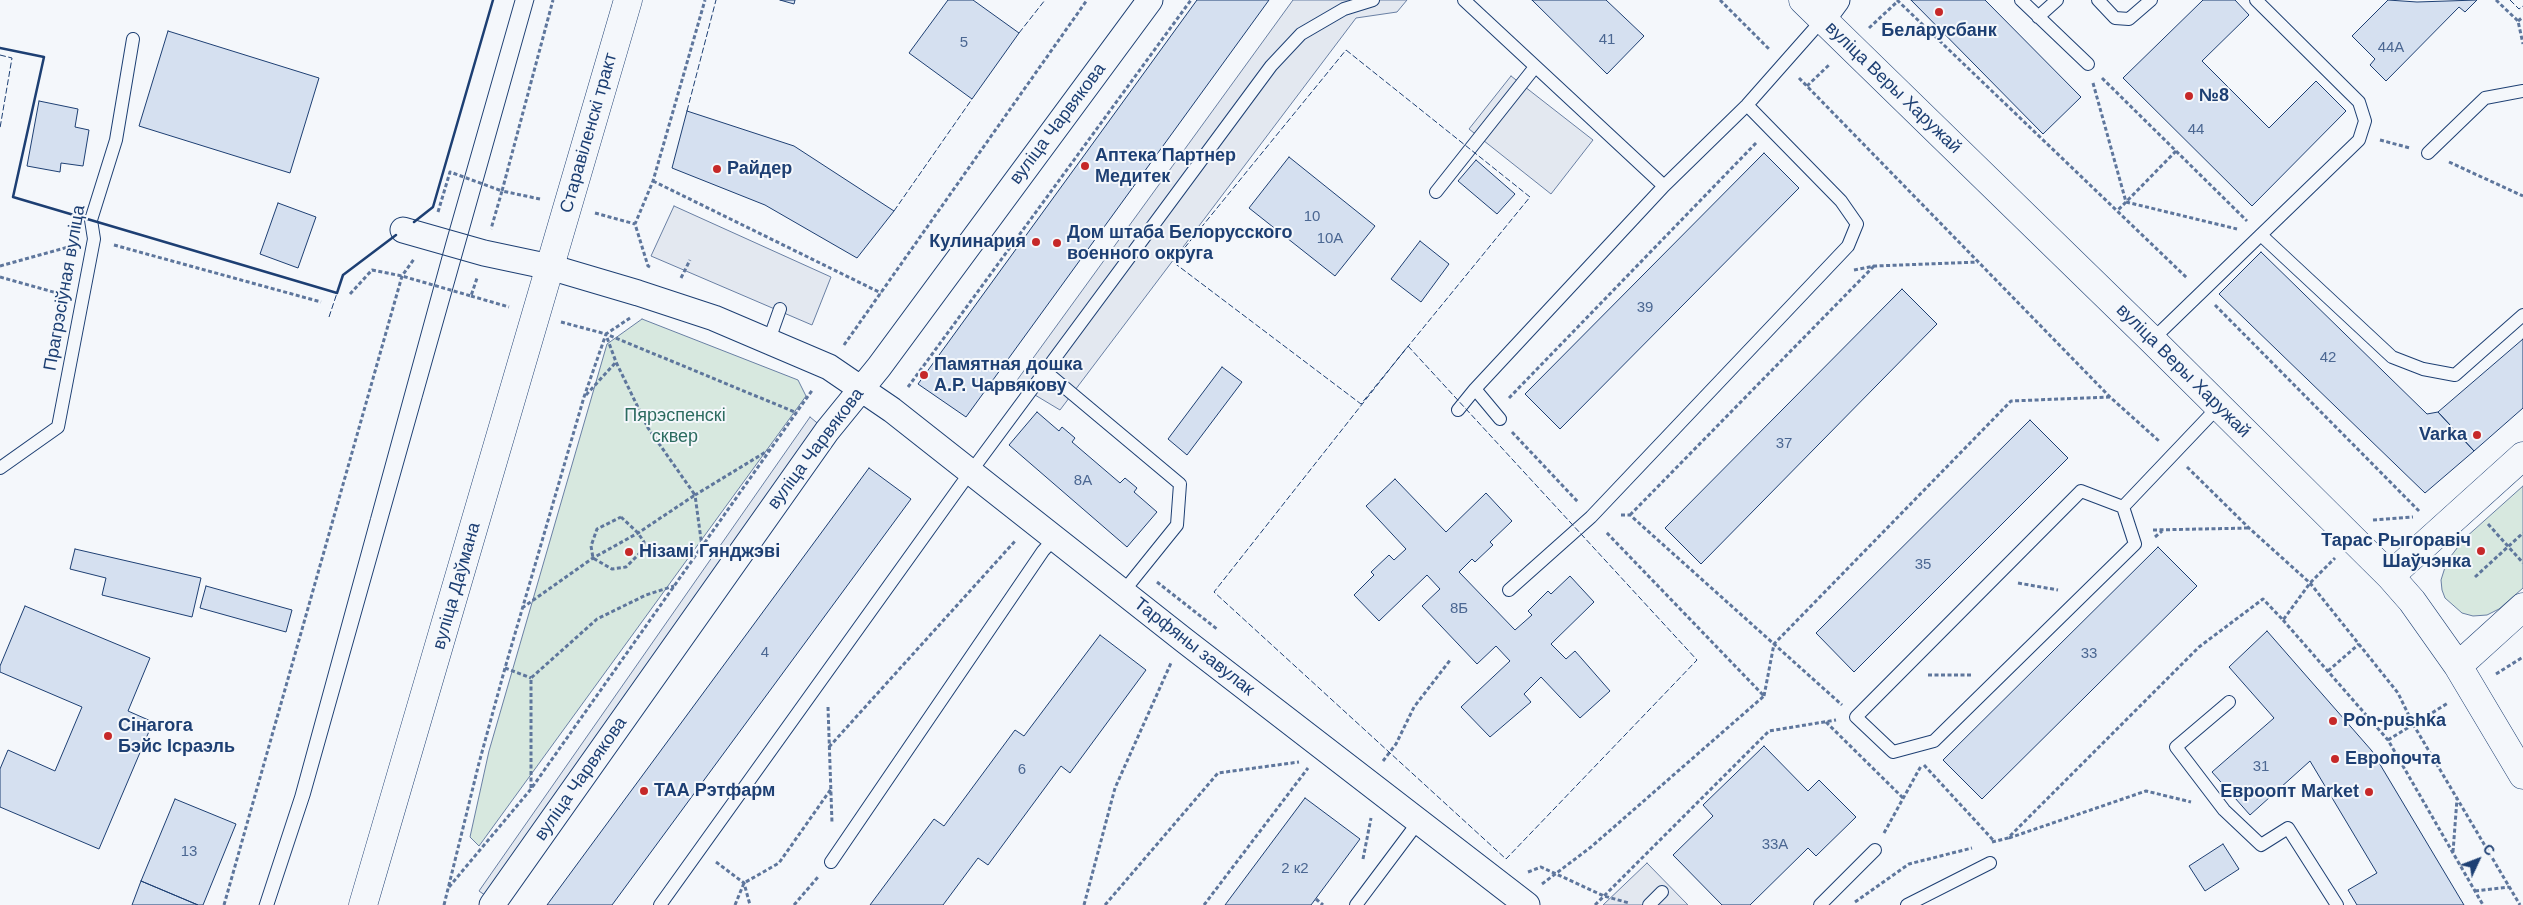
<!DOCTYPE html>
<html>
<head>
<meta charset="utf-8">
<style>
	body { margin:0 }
	#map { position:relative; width:2523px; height:905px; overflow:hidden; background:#f4f7fb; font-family:Helvetica,sans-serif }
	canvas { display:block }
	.north { position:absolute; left:2453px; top:835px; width:50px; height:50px; -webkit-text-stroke:4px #f4f7fb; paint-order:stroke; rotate:47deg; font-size:14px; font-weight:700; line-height:20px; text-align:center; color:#1d3f73 }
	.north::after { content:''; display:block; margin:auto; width:18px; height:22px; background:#1d3f73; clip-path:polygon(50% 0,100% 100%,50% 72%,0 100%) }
</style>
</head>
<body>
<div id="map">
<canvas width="2523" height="905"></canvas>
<div class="north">С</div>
</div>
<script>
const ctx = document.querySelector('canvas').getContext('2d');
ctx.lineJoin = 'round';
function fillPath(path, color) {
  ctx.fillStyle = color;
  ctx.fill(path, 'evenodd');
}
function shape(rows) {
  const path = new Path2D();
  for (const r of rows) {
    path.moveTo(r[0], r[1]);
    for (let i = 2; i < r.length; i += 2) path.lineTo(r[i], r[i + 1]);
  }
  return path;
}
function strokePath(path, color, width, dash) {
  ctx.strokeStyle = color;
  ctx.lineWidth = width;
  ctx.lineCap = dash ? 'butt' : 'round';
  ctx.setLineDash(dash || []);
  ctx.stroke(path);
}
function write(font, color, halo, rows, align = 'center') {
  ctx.font = font + ' Helvetica,sans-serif';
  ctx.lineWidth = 4;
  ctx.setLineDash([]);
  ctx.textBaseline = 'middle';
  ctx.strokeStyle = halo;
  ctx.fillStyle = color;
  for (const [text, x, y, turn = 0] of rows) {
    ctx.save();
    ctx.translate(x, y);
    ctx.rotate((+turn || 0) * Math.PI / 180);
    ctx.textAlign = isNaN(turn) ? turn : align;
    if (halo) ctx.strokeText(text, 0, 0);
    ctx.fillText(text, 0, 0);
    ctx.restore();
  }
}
const green = shape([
	[642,319,798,380,806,396,479,846,470,837,489,751,607,344,642,319],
	[2523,486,2523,588,2499,609,2487,615,2473,616,2462,613,2445,598,2442,590,2441,580,2447,561,2465,538,2523,486]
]);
fillPath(green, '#d7e8df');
strokePath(green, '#687fa3', 1);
const parking = shape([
	[1293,0,1407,0,1397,12,1356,18,1060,410,1015,383,1293,0],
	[1511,76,1593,140,1551,194,1469,129,1511,76],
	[674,206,831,277,812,325,651,256,674,206],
	[810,417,827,431,495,902,479,891,810,417],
	[1647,863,1688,905,1603,905,1647,863]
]);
fillPath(parking, '#e3e8f0');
strokePath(parking, '#687fa3', 1);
const building = shape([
	[780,0,795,0,794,4,780,0],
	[948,0,973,0,1019,33,972,99,909,53,948,0],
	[1197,0,1269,0,966,417,918,384,1197,0],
	[1532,0,1606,0,1644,36,1607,74,1532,0],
	[1911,0,1985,0,2081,97,2043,134,1911,0],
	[2203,0,2235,0,2249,15,2202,61,2269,128,2316,81,2346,111,2252,206,2123,78,2203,0],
	[2388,0,2417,2,2477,0,2465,12,2459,7,2386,81,2370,65,2375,59,2352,36,2388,0],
	[168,31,319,78,290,173,139,126,168,31],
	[39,101,78,109,75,127,89,130,83,166,61,163,60,172,27,166,39,101],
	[687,111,794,146,894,211,857,258,765,205,672,168,687,111],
	[1764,153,1799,188,1560,429,1525,394,1764,153],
	[1289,157,1375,226,1335,276,1249,208,1289,157],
	[1476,160,1515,194,1497,214,1458,181,1476,160],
	[278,203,316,217,298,268,260,254,278,203],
	[1420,241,1449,264,1421,302,1391,279,1420,241],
	[2261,252,2427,414,2438,412,2474,451,2425,493,2219,294,2261,252],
	[1902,289,1937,324,1701,564,1665,528,1902,289],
	[2523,339,2523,408,2474,451,2438,412,2523,339],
	[1222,367,1242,382,1187,455,1168,439,1222,367],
	[1037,412,1059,431,1062,427,1075,438,1072,442,1120,483,1125,478,1137,488,1134,492,1157,512,1127,547,1009,445,1037,412],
	[2030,420,2068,458,1854,672,1816,633,2030,420],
	[869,468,911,499,883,537,612,905,547,905,869,468],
	[1395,479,1446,532,1486,493,1512,521,1490,542,1493,545,1475,562,1472,559,1459,572,1515,630,1532,615,1528,611,1548,591,1551,594,1570,576,1594,602,1551,644,1566,659,1575,651,1610,691,1580,718,1541,677,1524,694,1531,702,1490,737,1461,707,1510,661,1496,646,1477,664,1422,606,1440,589,1427,575,1379,621,1354,595,1374,575,1371,572,1389,555,1394,560,1406,549,1366,506,1395,479],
	[2158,547,2197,586,1982,799,1943,760,2158,547],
	[75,549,201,578,192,617,102,595,106,578,70,569,75,549],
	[206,586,292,610,286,632,200,608,206,586],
	[25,606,150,658,128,711,153,722,99,849,0,807,0,769,8,750,55,771,82,707,0,672,0,666,25,606],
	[2267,631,2372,751,2464,905,2357,905,2348,890,2377,873,2310,761,2250,815,2212,772,2274,718,2229,667,2267,631],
	[1100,635,1146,670,1070,773,1061,766,988,865,978,858,943,905,870,905,934,819,944,826,1015,730,1024,736,1100,635],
	[1764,746,1808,791,1819,780,1856,817,1816,856,1808,848,1750,905,1722,905,1673,855,1713,816,1703,805,1764,746],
	[1305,798,1360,839,1311,905,1225,905,1305,798],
	[175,799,236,824,203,905,198,905,141,881,175,799],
	[2223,844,2239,869,2205,891,2189,866,2223,844],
	[141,881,198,905,132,905,141,881]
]);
fillPath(building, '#d5e0f0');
strokePath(building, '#1d3f73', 1);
const lane = shape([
	[1464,0,1664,186,1747,105,1823,19],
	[2021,0,2088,64],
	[2098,0,2115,18,2129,19,2151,0],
	[2038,17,2057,0],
	[2428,153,2485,98,2523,91],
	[1436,192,1535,67],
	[2262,236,2392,357,2423,369,2455,375,2523,315],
	[769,340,780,309],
	[2152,340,2359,140,2365,121,2359,102,2256,0],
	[1045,371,1180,484,1177,525,1123,592],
	[1475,389,1664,186],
	[1458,410,1475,389,1500,419],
	[0,468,58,427,94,239,91,220,116,140,133,39],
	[2081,491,2123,507,2135,544,1934,741,1893,752,1856,717,2081,491],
	[2123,507,2219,406],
	[1509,590,1591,517,1848,246,1857,224,1841,201,1747,105],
	[2229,702,2176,747,2224,810,2261,845,2288,828,2337,905],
	[831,862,1043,551,1054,539],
	[660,905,961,485,1271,66,1301,34,1344,9,1373,0],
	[1356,905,1419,821],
	[1649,905,1662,892],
	[1820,905,1875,850],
	[1907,905,1990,863]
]);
const street = shape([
	[1823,19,1837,0],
	[403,230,484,253,550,267,638,293,714,318,829,367,892,410,1185,641,1527,905],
	[492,905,827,431,879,367,1150,0]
]);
const secondary = shape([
	[1803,0,2152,340,2390,576,2412,601,2458,666,2523,775],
	[2390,576,2523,456],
	[2458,666,2523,607],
	[363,905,628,0]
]);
strokePath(lane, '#1d3f73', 14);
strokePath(street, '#1d3f73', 27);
strokePath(secondary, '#1d3f73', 29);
strokePath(shape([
	[1720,0,1769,49],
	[1897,0,2187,278],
	[2496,0,2518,21,2523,44],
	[2518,21,2523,17],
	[1869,28,1898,1],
	[1799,78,2110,397,2159,441],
	[2102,78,2247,221],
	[2093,83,2126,202,2117,211],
	[1807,86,1830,64],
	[2380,140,2410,148],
	[2176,151,2126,202,2237,229],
	[2449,162,2523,196],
	[653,181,881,293],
	[540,199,502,191,553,0],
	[438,212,450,172,502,191,491,229],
	[595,213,635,224],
	[114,245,321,302],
	[0,266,72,246],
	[650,267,648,266,635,224,653,181,705,0],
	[1854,270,1874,266,1978,262],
	[0,277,64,295],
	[681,278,690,260],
	[350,294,372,270,402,276,471,296,477,278],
	[471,296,509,307],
	[2215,305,2420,512],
	[561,322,606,334,630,318],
	[844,345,1087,0],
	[908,387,1191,0],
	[586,395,616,362],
	[1509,398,1757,142],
	[1512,432,1578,502],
	[2187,467,2249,528,2310,583,2398,693,2413,724,2520,905],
	[1621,515,1630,515,1842,705],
	[1630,515,1874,266],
	[621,517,638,533,644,542,643,550,626,567,612,569,593,558,591,546,597,529,621,517],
	[2373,520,2413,517],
	[2488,524,2523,563],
	[2153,530,2249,528],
	[2155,537,2162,531],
	[702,547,695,495,769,450],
	[2475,577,2523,533],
	[1157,582,1217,629],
	[2018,583,2058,590],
	[522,608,593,558,638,533,695,495,648,428,616,362,606,335],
	[2283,620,2388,740,2483,905],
	[505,668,531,678],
	[2328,671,2359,644],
	[2496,674,2523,657],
	[1928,675,1972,675],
	[1764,696,1774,644,2011,401,2110,397],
	[828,707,832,823],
	[1826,722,1903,798],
	[2388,740,2448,703],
	[829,747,1016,540],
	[1383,761,1396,744,1414,707,1451,659],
	[1924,765,1994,841],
	[531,788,531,678,597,619,646,595,674,586],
	[1884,833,1921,766],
	[2009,838,2146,791,2191,802],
	[1992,842,2008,838,2199,647,2263,599,2283,620,2310,583,2335,558],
	[2453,852,2457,799],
	[1363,859,1371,818],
	[716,862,744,883,750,905],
	[1528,872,1541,867,1604,896,1629,903],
	[1542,884,1591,847,1764,696,1606,532],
	[449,887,531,789,813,389],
	[2475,891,2509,887],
	[1316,899,1323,905],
	[1855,902,1909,864,1972,848],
	[224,905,402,276,414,259],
	[444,905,479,763,505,668,584,397,606,334,797,413],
	[735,905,744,883,779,863,831,789],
	[794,905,818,877],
	[1084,905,1115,788,1171,663],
	[1105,905,1218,773,1299,762],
	[1204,905,1308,768],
	[1595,905,1769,731,1836,720]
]), '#5e769c', 3, [4, 2.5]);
strokePath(lane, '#f4f7fb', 12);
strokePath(street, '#f4f7fb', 25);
strokePath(secondary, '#f4f7fb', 28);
strokePath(shape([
	[259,905,295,795,446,242,515,0],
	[274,905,310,796,534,0]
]), '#1d3f73', 1);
strokePath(shape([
	[2510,0,2519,9,2523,6],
	[1019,33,1045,0],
	[1346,50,1530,197,1361,404,1173,262,1346,50],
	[0,55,12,58,0,128],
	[687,111,716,0],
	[894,211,972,99],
	[329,317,337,293],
	[1408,346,1697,660,1506,859,1214,592,1408,346]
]), '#1d3f73', 1, [6, 2.5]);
strokePath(shape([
	[0,48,44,57,13,197,337,293,343,275,396,235],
	[414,222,433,207,493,0]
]), '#1d3f73', 2.5);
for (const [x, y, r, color] of [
	[1939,12,5,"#c62828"],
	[2189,96,5,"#c62828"],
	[1085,166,5,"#c62828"],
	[717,169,5,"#c62828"],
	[1036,242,5,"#c62828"],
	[1057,243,5,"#c62828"],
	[924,375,5,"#c62828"],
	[2477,435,5,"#c62828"],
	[2481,551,5,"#c62828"],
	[629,552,5,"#c62828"],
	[2333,721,5,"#c62828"],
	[108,736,5,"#c62828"],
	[2335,759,5,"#c62828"],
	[644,791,5,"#c62828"],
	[2369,792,5,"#c62828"]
]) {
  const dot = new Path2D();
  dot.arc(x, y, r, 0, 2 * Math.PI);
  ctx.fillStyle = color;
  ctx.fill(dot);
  strokePath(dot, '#f4f7fb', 2);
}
write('15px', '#4b6792', null, [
	["41",1607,40],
	["5",964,43],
	["44А",2391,48],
	["44",2196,130],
	["10",1312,217],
	["10А",1330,239],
	["39",1645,308],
	["42",2328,358],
	["37",1784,444],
	["8А",1083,481],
	["35",1923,565],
	["8Б",1459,609],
	["4",765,653],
	["33",2089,654],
	["31",2261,767],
	["6",1022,770],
	["33А",1775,845],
	["13",189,852],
	["2 к2",1295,869]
]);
write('bold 18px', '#1d3f73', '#f4f7fb', [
	["Беларусбанк",1939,31,"center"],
	["№8",2199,96],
	["Аптека Партнер",1095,156],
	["Медитек",1095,177],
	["Райдер",727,169],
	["Дом штаба Белорусского",1067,233],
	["военного округа",1067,254],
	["Кулинария",1026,242,"right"],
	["Памятная дошка",934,365],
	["А.Р. Чарвякову",934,386],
	["Varka",2467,435,"right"],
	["Тарас Рыгоравіч",2471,541,"right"],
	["Шаўчэнка",2471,562,"right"],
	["Нізамі Гянджэві",639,552],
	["Pon-pushka",2343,721],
	["Сінагога",118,726],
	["Бэйс Ісраэль",118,747],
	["Европочта",2345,759],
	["ТАА Рэтфарм",654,791],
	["Евроопт Market",2359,792,"right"]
], 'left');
write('18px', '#1d3f73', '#f4f7fb', [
	["вуліца Веры Харужай",1893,88,44],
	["вуліца Чарвякова",1058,124,-53],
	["Старавіленскі тракт",589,133,-74],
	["Прагрэсіўная вуліца",65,288,-80],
	["вуліца Веры Харужай",2183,371,45],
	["вуліца Чарвякова",816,449,-53],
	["вуліца Даўмана",457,586,-74],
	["Тарфяны завулак",1194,647,38],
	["вуліца Чарвякова",581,779,-55]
]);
write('18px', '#2c6c60', '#f4f7fb', [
	["Пярэспенскі",675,416],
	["сквер",675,437]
]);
</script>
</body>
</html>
